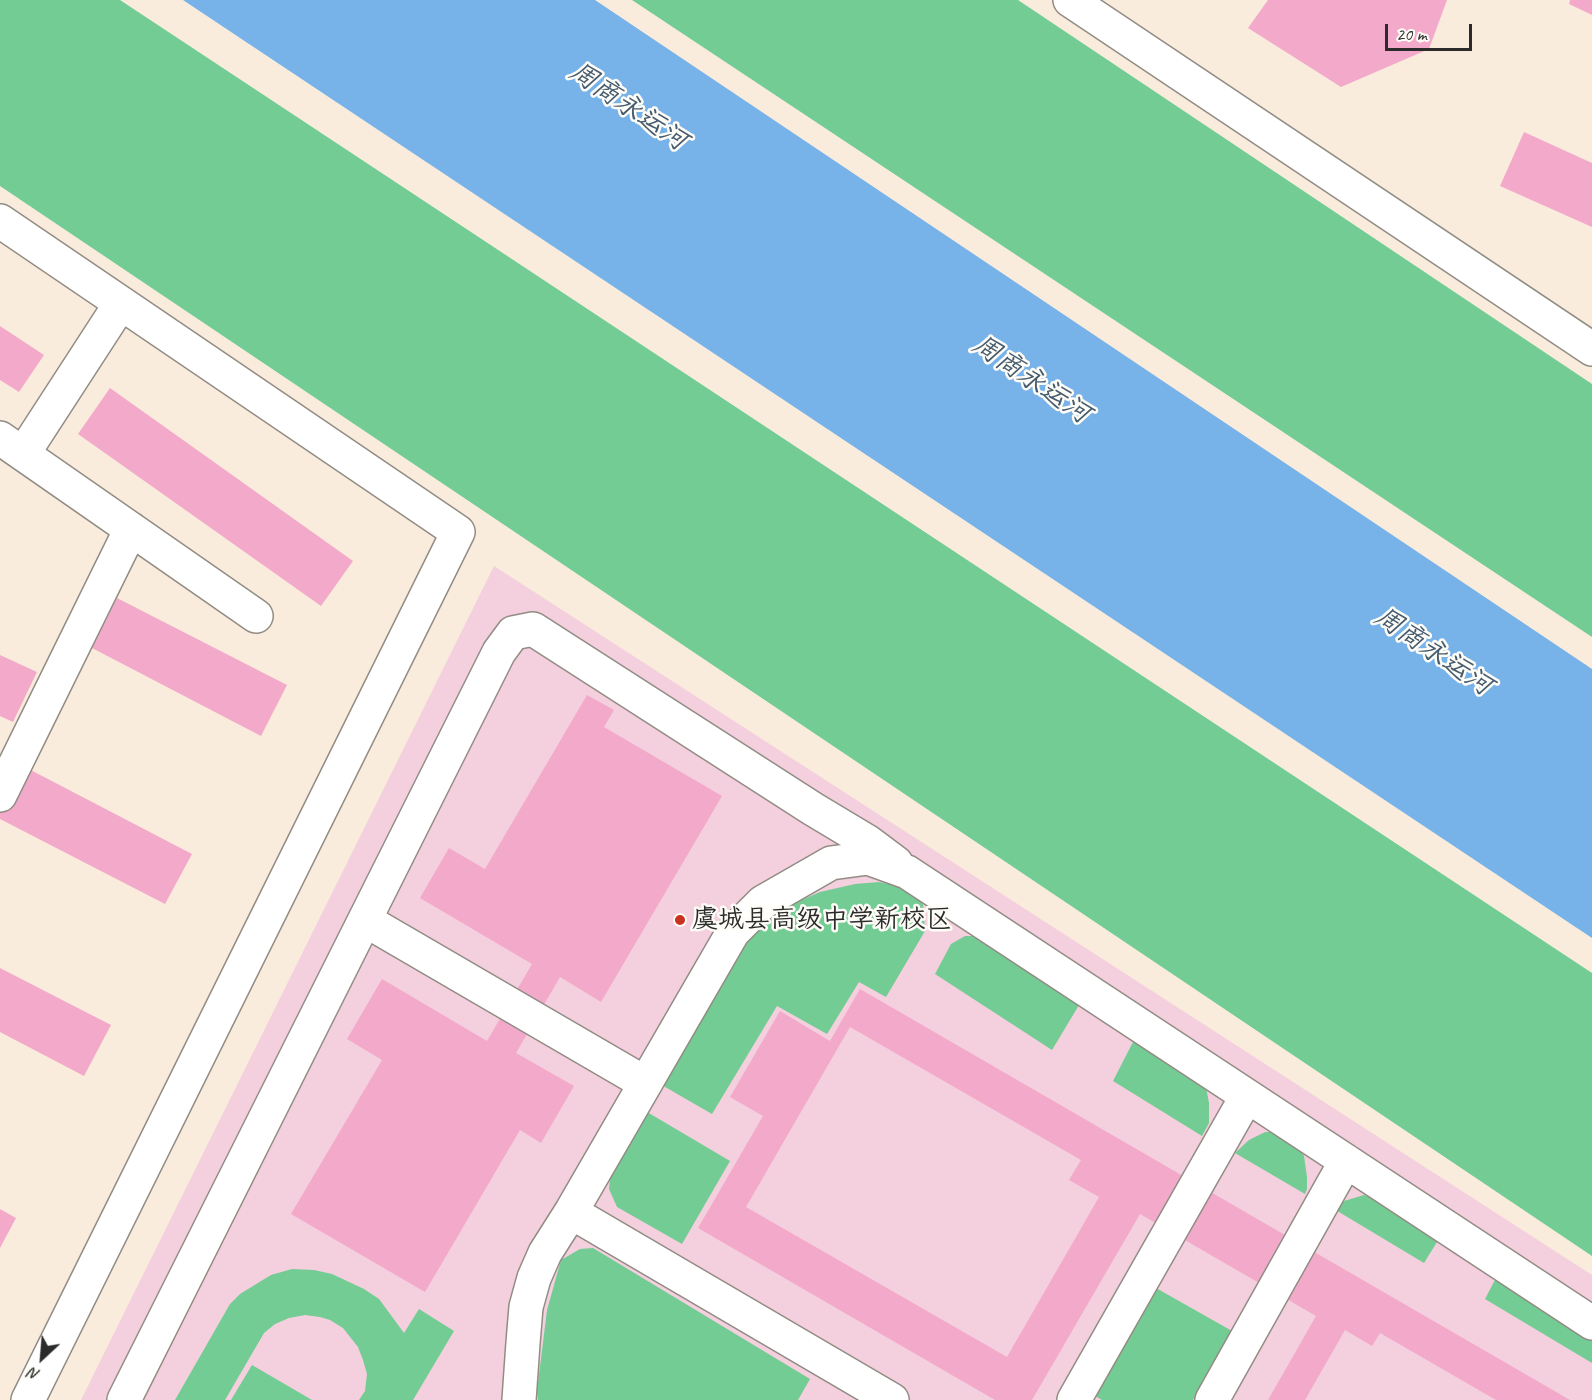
<!DOCTYPE html>
<html>
<head>
<meta charset="utf-8">
<style>
	body { margin:0 }
	#map { position:relative; width:1592px; height:1400px; overflow:hidden; background:#f9ecdc; font-family:Caveat,sans-serif }
	canvas { display:block }
	.north { position:absolute; left:12px; top:1328px; width:60px; height:60px; -webkit-text-stroke:4px #fdfcf7; paint-order:stroke; rotate:206deg; font-size:16px; font-weight:700; line-height:24px; text-align:center; color:#2b2b2b }
	.north::after { content:''; display:block; margin:auto; width:21px; height:27px; background:#2b2b2b; clip-path:polygon(50% 0,100% 100%,50% 72%,0 100%) }
	.scale { position:absolute; left:1385px; top:24px; width:87px; height:27px; box-sizing:border-box; border:3px solid #2b2b2b; border-top:0; padding-left:8px; font-size:18px; line-height:21px; white-space:nowrap; color:#2b2b2b; -webkit-text-stroke:4px #fdfcf7; paint-order:stroke }
</style>
</head>
<body>
<div id="map">
<canvas width="1592" height="1400"></canvas>
<div class="north">N</div>
<div class="scale">20 m</div>
</div>
<script>
const ctx = document.querySelector('canvas').getContext('2d');
ctx.lineJoin = 'round';
function fillPath(path, color) {
  ctx.fillStyle = color;
  ctx.fill(path, 'evenodd');
}
function shape(rows) {
  const path = new Path2D();
  for (const r of rows) {
    path.moveTo(r[0], r[1]);
    for (let i = 2; i < r.length; i += 2) path.lineTo(r[i], r[i + 1]);
  }
  return path;
}
function strokePath(path, color, width, dash) {
  ctx.strokeStyle = color;
  ctx.lineWidth = width;
  ctx.lineCap = dash ? 'butt' : 'round';
  ctx.setLineDash(dash || []);
  ctx.stroke(path);
}
function write(font, color, halo, rows, align = 'center') {
  ctx.font = font + ' Caveat,"LXGW WenKai TC",sans-serif';
  ctx.lineWidth = 5;
  ctx.setLineDash([]);
  ctx.textBaseline = 'middle';
  ctx.strokeStyle = halo;
  ctx.fillStyle = color;
  for (const [text, x, y, turn = 0] of rows) {
    ctx.save();
    ctx.translate(x, y);
    ctx.rotate((+turn || 0) * Math.PI / 180);
    ctx.textAlign = isNaN(turn) ? turn : align;
    if (halo) ctx.strokeText(text, 0, 0);
    ctx.fillText(text, 0, 0);
    ctx.restore();
  }
}
fillPath(shape([
	[494,566,1592,1275,1592,1400,81,1400]
]), '#f4cfde');
fillPath(shape([
	[0,0,120,0,1592,973,1592,1256,0,186],
	[632,0,1018,0,1592,384,1592,637],
	[879,882,907,888,923,904,925,931,886,997,859,982,827,1034,777,1006,712,1114,660,1084,740,945,760,926,790,905,820,892,855,884],
	[965,936,977,936,1082,1000,1052,1050,935,974,951,944],
	[1133,1042,1184,1071,1206,1087,1209,1103,1209,1123,1202,1136,1113,1081],
	[642,1109,730,1161,682,1244,617,1207,609,1189,611,1166],
	[1265,1132,1275,1132,1299,1147,1304,1156,1307,1177,1307,1189,1305,1194,1235,1153,1249,1140],
	[1364,1195,1375,1199,1437,1242,1424,1263,1334,1209,1344,1201],
	[593,1248,810,1379,798,1400,538,1400,537,1391,547,1310,561,1260,580,1249],
	[292,1269,314,1270,332,1274,364,1289,379,1299,404,1333,419,1309,454,1331,413,1400,359,1400,365,1391,367,1374,363,1360,358,1347,343,1328,330,1320,320,1317,305,1315,289,1318,275,1324,264,1333,225,1400,175,1400,230,1304,240,1294,253,1286,271,1275],
	[1496,1278,1592,1338,1592,1363,1485,1299],
	[1156,1288,1232,1331,1193,1400,1102,1400,1095,1396],
	[252,1365,312,1400,231,1400]
]), '#72cc94');
fillPath(shape([
	[183,0,595,0,1592,669,1592,938]
]), '#77b3e9');
fillPath(shape([
	[1268,0,1447,0,1429,49,1341,87,1248,28],
	[1570,0,1592,0,1592,15,1569,4],
	[1524,132,1592,163,1592,227,1500,186],
	[0,326,44,355,19,392,0,380],
	[110,388,353,561,321,606,78,434],
	[117,598,287,685,261,736,92,648],
	[0,655,37,672,13,722,0,716],
	[587,695,614,710,604,727,722,796,601,1002,560,977,516,1053,574,1086,541,1143,520,1130,425,1292,291,1214,382,1060,347,1039,382,979,487,1041,532,964,420,898,449,848,485,869],
	[23,766,192,854,165,904,0,819,0,810],
	[0,968,111,1025,84,1076,0,1032],
	[860,989,1570,1400,1496,1400,1380,1333,1372,1346,1345,1330,1305,1400,1268,1400,1316,1316,1140,1214,1032,1400,995,1400,698,1228,763,1116,730,1097,780,1011,830,1041],
	[850,1027,1081,1160,1069,1180,1099,1197,1007,1357,746,1207],
	[0,1209,16,1218,0,1248]
]), '#f3aaca');
const minor = shape([
	[1070,0,1592,349],
	[0,221,458,532,28,1400],
	[0,438,256,616],
	[23,454,121,303],
	[0,795,131,529],
	[365,920,645,1083],
	[571,1212,892,1400],
	[124,1400,499,652,513,633,533,629,813,809,868,842,896,863],
	[519,1400,523,1343,526,1307,534,1278,545,1253,571,1212,733,932,763,902,831,863,868,858,907,872,1592,1323],
	[1074,1400,1247,1096],
	[1212,1400,1346,1161]
]);
strokePath(minor, '#928c84', 36);
strokePath(minor, '#fff', 33);
for (const [x, y, r, color] of [
	[680,920,6,"#c8321e"]
]) {
  const dot = new Path2D();
  dot.arc(x, y, r, 0, 2 * Math.PI);
  ctx.fillStyle = color;
  ctx.fill(dot);
  strokePath(dot, '#fdfcf7', 2);
}
write('26px', '#2b2b2b', '#fdfcf7', [
	["虞城县高级中学新校区",692,920]
], 'left');
write('italic 27px', '#465b6e', '#fdfcf7', [
	["周商永运河",628,107,34],
	["周商永运河",1031,380,34],
	["周商永运河",1433,652,34]
]);
</script>
</body>
</html>
